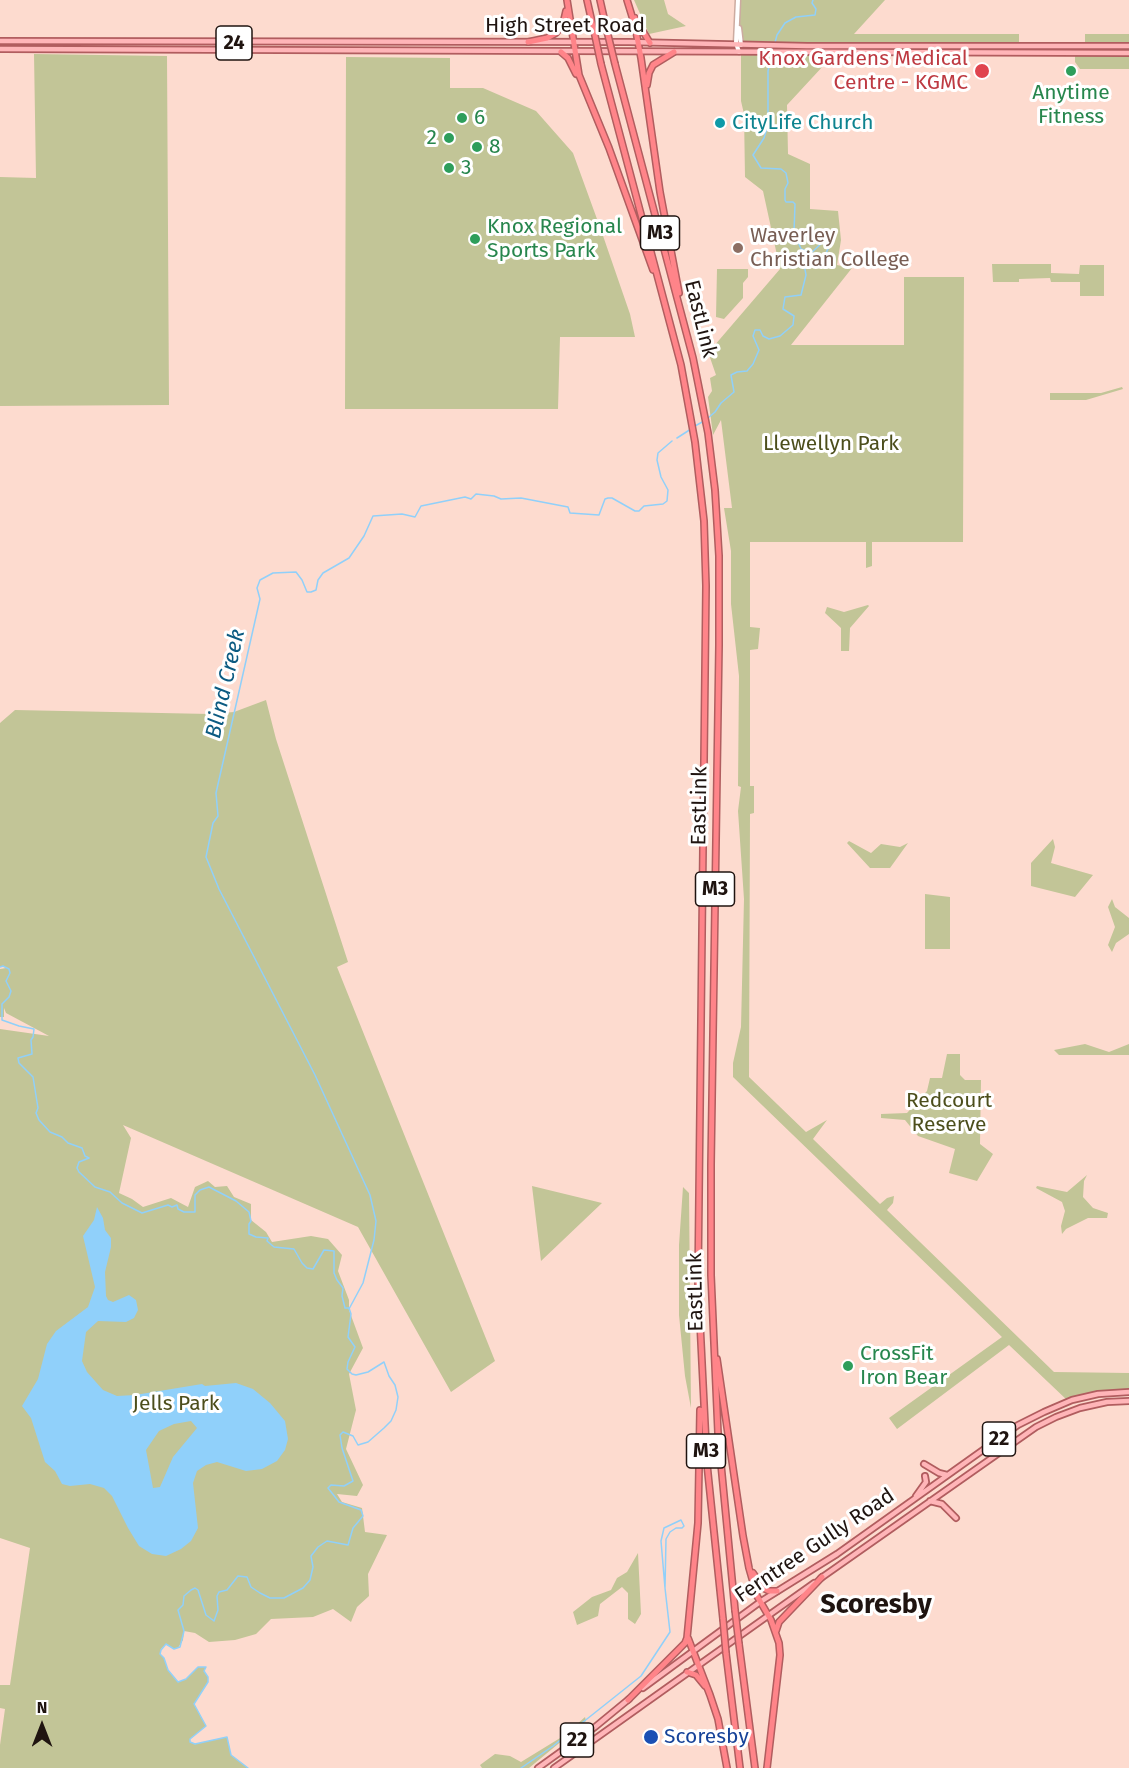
<!DOCTYPE html>
<html>
<head>
<meta charset="utf-8">
<style>
	body { margin:0 }
	#map { position:relative; width:1129px; height:1768px; overflow:hidden; background:#fddbcf; font-family:"Fira Sans",sans-serif }
	canvas { display:block }
	.north { position:absolute; left:12px; top:1696px; width:60px; height:60px; -webkit-text-stroke:4px #fff; paint-order:stroke; rotate:0deg; font-size:16px; font-weight:700; line-height:24px; text-align:center; color:#1f1410 }
	.north::after { content:''; display:block; margin:auto; width:21px; height:27px; background:#1f1410; clip-path:polygon(50% 0,100% 100%,50% 72%,0 100%) }
</style>
</head>
<body>
<div id="map">
<canvas width="1129" height="1768"></canvas>
<div class="north">N</div>
</div>
<script>
const ctx = document.querySelector('canvas').getContext('2d');
ctx.lineJoin = 'round';
function fillPath(path, color) {
  ctx.fillStyle = color;
  ctx.fill(path, 'evenodd');
}
function shape(rows) {
  const path = new Path2D();
  for (const r of rows) {
    path.moveTo(r[0], r[1]);
    for (let i = 2; i < r.length; i += 2) path.lineTo(r[i], r[i + 1]);
  }
  return path;
}
function strokePath(path, color, width, dash) {
  ctx.strokeStyle = color;
  ctx.lineWidth = width;
  ctx.lineCap = dash ? 'butt' : 'round';
  ctx.setLineDash(dash || []);
  ctx.stroke(path);
}
function write(font, color, halo, rows, align = 'center') {
  ctx.font = font + ' "Fira Sans",sans-serif';
  ctx.lineWidth = 6;
  ctx.setLineDash([]);
  ctx.textBaseline = 'middle';
  ctx.strokeStyle = halo;
  ctx.fillStyle = color;
  for (const [text, x, y, turn = 0] of rows) {
    ctx.save();
    ctx.translate(x, y);
    ctx.rotate((+turn || 0) * Math.PI / 180);
    ctx.textAlign = isNaN(turn) ? turn : align;
    if (halo) ctx.strokeText(text, 0, 0);
    ctx.fillText(text, 0, 0);
    ctx.restore();
  }
}
fillPath(shape([
	[634,0,664,0,668,14,686,26,649,34],
	[738,0,885,0,854,34,1019,34,1019,46,741,44,738,25],
	[1085,34,1129,34,1129,46,1085,46],
	[741,52,875,53,876,65,824,65,787,105,788,154,810,164,810,209,838,211,841,240,837,265,852,268,791,345,904,345,904,277,964,277,963,542,872,542,872,566,866,568,866,542,750,542,750,627,760,628,758,649,750,650,750,786,754,786,754,813,750,814,749,1077,806,1132,827,1120,813,1139,880,1204,887,1198,894,1196,893,1203,887,1210,1054,1372,1129,1373,1129,1392,1068,1401,1009,1345,897,1429,889,1418,1002,1337,733,1077,733,1063,741,1027,744,899,738,811,741,787,738,786,739,676,731,604,731,551,724,508,732,508,721,420,713,435,708,397,712,391,710,378,716,375,706,346,714,346,780,269,763,191,745,177,744,114,741,101],
	[1075,53,1129,53,1129,69,1080,69,1075,62],
	[34,54,167,56,169,405,0,406,0,177,36,178],
	[346,57,450,58,450,88,483,88,536,111,573,153,601,230,630,314,635,337,560,337,558,409,345,409],
	[992,264,1051,264,1051,273,1079,274,1080,265,1104,265,1104,296,1080,296,1080,282,1051,282,1050,278,1019,279,1019,282,993,282],
	[717,269,748,269,748,277,743,283,743,298,724,319,716,317],
	[1122,387,1123,389,1086,400,1050,400,1050,393,1101,393],
	[868,605,869,606,850,628,849,651,841,651,841,628,825,613,827,607,844,612],
	[266,700,276,739,348,962,337,967,495,1361,451,1392,358,1227,123,1125,131,1138,119,1193,132,1199,143,1207,171,1198,188,1207,195,1187,208,1181,215,1187,227,1186,234,1197,251,1204,251,1220,266,1232,272,1242,311,1236,328,1239,342,1255,338,1271,349,1300,349,1310,363,1348,349,1374,356,1410,346,1449,363,1485,357,1496,337,1494,342,1502,362,1508,365,1532,387,1535,368,1574,369,1596,357,1607,351,1622,333,1609,313,1617,271,1619,256,1634,235,1640,209,1642,195,1633,184,1631,183,1640,178,1648,174,1649,166,1644,161,1649,160,1654,164,1658,168,1670,178,1682,186,1679,198,1667,206,1667,204,1671,208,1677,208,1682,194,1704,206,1726,190,1739,190,1742,195,1744,227,1737,231,1755,248,1768,0,1768,0,1745,5,1709,0,1708,0,1685,10,1685,30,1548,0,1538,0,1029,49,1036,6,1013,4,1008,4,1017,0,1017,0,969,6,968,2,966,0,967,0,723,15,710,210,714,234,712],
	[1053,839,1055,847,1051,863,1093,875,1075,897,1031,886,1031,863],
	[849,841,871,853,881,844,900,847,908,843,890,868,870,868,847,843],
	[925,894,950,897,950,949,925,949],
	[1112,899,1115,907,1129,918,1129,934,1116,943,1112,952,1108,945,1115,927,1108,907],
	[1085,1044,1109,1052,1129,1044,1129,1055,1059,1055,1054,1050],
	[947,1054,960,1054,960,1075,965,1080,981,1080,980,1144,993,1154,977,1181,949,1173,955,1149,918,1136,905,1120,881,1118,881,1114,907,1113,927,1091,930,1078,942,1078],
	[1087,1175,1084,1181,1083,1197,1093,1208,1108,1213,1107,1218,1088,1218,1066,1229,1062,1234,1061,1226,1065,1211,1062,1202,1036,1188,1037,1186,1067,1192],
	[532,1186,602,1203,541,1261],
	[683,1187,689,1193,691,1408,685,1376,679,1315,679,1245],
	[638,1553,641,1614,635,1624,628,1619,628,1593,622,1587,600,1604,598,1616,577,1625,573,1612,592,1597,611,1590,617,1578,627,1572],
	[585,1717,586,1721,529,1768,482,1768,480,1765,495,1754,510,1756,521,1762,565,1735]
]), '#c2c597');
fillPath(shape([
	[97,1207,103,1218,105,1230,111,1238,111,1247,105,1272,106,1296,108,1300,113,1302,129,1295,136,1300,138,1310,134,1318,126,1322,98,1321,86,1332,82,1361,87,1372,103,1390,117,1396,135,1395,202,1384,205,1386,236,1383,253,1389,270,1403,285,1421,288,1439,285,1450,277,1461,262,1469,246,1471,217,1462,206,1465,197,1471,193,1483,198,1528,191,1541,181,1549,166,1556,152,1554,139,1546,128,1528,112,1496,104,1488,90,1484,70,1486,62,1484,55,1471,45,1462,31,1418,22,1406,38,1379,47,1344,56,1331,88,1307,95,1287,83,1236,94,1220],
	[191,1421,197,1428,173,1457,160,1487,153,1488,146,1450,159,1431,174,1424]
]), '#90d0fa');
strokePath(shape([
	[773,50,777,35,785,23,796,17,815,15,816,9,812,3,813,0],
	[708,418,715,412,721,403,734,392,731,375,737,372,747,371,753,364,759,350,753,336,755,330,760,330,763,336,769,339,780,336,793,325,794,316,783,309,785,297,801,295,806,275,804,264,812,258,824,257,831,243,829,240,824,241,811,253,801,249,794,232,795,204,793,202,786,202,785,200,785,189,788,183,786,173,781,169,761,168,753,155,764,138,768,125,768,71,772,55],
	[695,426,704,421],
	[677,438,691,429],
	[0,967,3,966,9,969,10,973,6,981,11,991,9,997,2,1004,2,1020,19,1026,34,1029,33,1037,31,1040,32,1054,18,1058,19,1063,33,1077,38,1108,36,1113,39,1120,50,1132,62,1137,68,1143,82,1148,85,1156,89,1158,79,1162,77,1168,79,1172,95,1187,110,1192,122,1203,142,1213,168,1205,172,1207,177,1205,178,1209,184,1212,195,1212,195,1195,200,1190,209,1187,236,1201,249,1212,251,1221,249,1224,249,1234,256,1237,268,1238,267,1241,274,1247,294,1249,302,1263,307,1268,313,1269,324,1250,334,1251,334,1273,337,1280,343,1288,342,1296,345,1308,349,1308,351,1314,348,1337,355,1347,348,1362,347,1369,352,1374,356,1375,368,1372,384,1362,389,1376,395,1385,398,1397,396,1410,391,1421,384,1428,368,1442,358,1445,353,1436,343,1432,340,1435,342,1448,353,1481,344,1486,331,1485,328,1488,339,1502,361,1510,363,1516,353,1528,348,1545,327,1541,318,1547,311,1556,313,1567,310,1580,303,1588,284,1598,270,1598,260,1593,251,1587,247,1577,238,1576,227,1590,219,1592,217,1596,218,1610,214,1621,206,1615,198,1590,195,1588,191,1590,184,1596,183,1605,178,1610,184,1631,180,1647,174,1649,166,1644,161,1650,160,1654,164,1658,168,1670,178,1682,186,1679,198,1667,206,1667,204,1671,208,1677,208,1682,194,1704,206,1726,190,1739,190,1742,195,1744,227,1737,231,1755,248,1768],
	[349,1309,363,1283,374,1240,376,1221,370,1195,315,1075,219,889,206,857,213,823,218,816,216,793,260,599,257,588,260,580,273,573,296,572,302,580,307,592,311,592,316,590,318,580,323,573,349,558,364,536,373,516,402,514,415,517,421,506,465,497,471,499,476,494,494,496,501,499,521,498,568,507,570,513,599,515,605,499,608,498,612,498,635,511,639,511,644,506,663,504,667,501,668,490,661,477,657,460,658,453,672,441],
	[521,1768,553,1746,641,1676,670,1632,665,1588,661,1541,664,1528,681,1520,684,1526,682,1528,676,1528,670,1532,666,1539,665,1588]
]), '#90d0fa', 1.5);
const minor = shape([
	[738,0,736,43,739,52],
	[739,28,741,45]
]);
const major = shape([
	[0,41,629,42,807,46,1129,46],
	[0,49,1129,53],
	[924,1464,939,1473,947,1475],
	[916,1496,926,1482,925,1476],
	[930,1501,942,1504,956,1518],
	[821,1578,1036,1427,1056,1417,1080,1408,1107,1402,1129,1401],
	[643,1688,760,1602,837,1554,1018,1425,1044,1412,1072,1400,1098,1394,1129,1392],
	[538,1768,595,1727,629,1699],
	[554,1768,814,1583]
]);
const highway = shape([
	[567,0,579,75,609,148,653,270],
	[587,0,594,31],
	[600,0,607,31],
	[627,0,635,26,641,58,660,192,679,293],
	[635,18,650,43],
	[528,42,547,38,556,33,563,24,566,11],
	[561,52,568,58,576,74],
	[601,64,681,365,695,442,704,521,706,586,698,1282,707,1464,723,1619],
	[615,64,693,358,708,433,715,490,719,556,719,645,711,1165,711,1275,718,1433,735,1610],
	[647,85,649,73,653,65,674,52],
	[717,1359,743,1536,749,1568,757,1596,771,1620,779,1643,780,1655,767,1768],
	[753,1573,763,1588,769,1591,777,1591],
	[776,1631,779,1622,822,1577],
	[688,1638,710,1695,718,1719,727,1768],
	[739,1644,755,1768],
	[726,1653,740,1768],
	[687,1672,696,1675,705,1686],
	[628,1700,685,1643,687,1638,698,1523,700,1410]
]);
strokePath(minor, '#ccaba0', 7);
strokePath(major, '#b15d5f', 8);
strokePath(highway, '#b15d5f', 8);
strokePath(minor, '#fff', 4);
strokePath(major, '#ffb5b8', 4.5);
strokePath(highway, '#ff8489', 5);
const highwayBridge = shape([
	[594,31,601,64],
	[607,31,615,64],
	[735,1610,739,1644],
	[723,1619,726,1653]
]);
strokePath(highwayBridge, '#b15d5f', 8, []);
strokePath(highwayBridge, '#ff8489', 5);
for (const [x, y, r, color] of [
	[982,71,8,"#e0444e"],
	[1071,71,6,"#2e9e5b"],
	[462,118,6,"#2e9e5b"],
	[720,123,6,"#0f9aa8"],
	[449,138,6,"#2e9e5b"],
	[477,147,6,"#2e9e5b"],
	[449,168,6,"#2e9e5b"],
	[475,239,6,"#2e9e5b"],
	[738,248,6,"#8d6e63"],
	[848,1366,6,"#2e9e5b"],
	[651,1737,8,"#1a4fb4"]
]) {
  const dot = new Path2D();
  dot.arc(x, y, r, 0, 2 * Math.PI);
  ctx.fillStyle = color;
  ctx.fill(dot);
  strokePath(dot, '#fff', 2);
}
for (const [x, y, w] of [
	[234,43,36],
	[660,233,39],
	[715,889,39],
	[999,1439,33],
	[706,1451,39],
	[577,1740,33]
]) {
  const box = new Path2D();
  box.roundRect(x - w / 2, y - 17, w, 34, 4.5);
  ctx.fillStyle = '#fff';
  ctx.fill(box);
  strokePath(box, '#1f1410', 1.5);
}
write('bold 20px', '#1f1410', null, [
	["24",234,43],
	["M3",660,233],
	["M3",715,889],
	["22",999,1439],
	["M3",706,1451],
	["22",577,1740]
]);
write('21px', '#1f1410', '#fff', [
	["High Street Road",565,26],
	["EastLink",700,319,76],
	["EastLink",700,806,-89],
	["EastLink",696,1292,-91],
	["Ferntree Gully Road",815,1546,-34]
]);
write('21px', '#be3a42', '#fff', [
	["Knox Gardens Medical",968,59],
	["Centre - KGMC",968,83]
], 'right');
write('21px', '#27864d', '#fff', [
	["Anytime",1071,93,"center"],
	["Fitness",1071,117,"center"],
	["6",474,118],
	["2",437,138,"right"],
	["8",489,147],
	["3",461,168],
	["Knox Regional",487,227],
	["Sports Park",487,251],
	["CrossFit",860,1354],
	["Iron Bear",860,1378]
], 'left');
write('21px', '#0d838f', '#fff', [
	["CityLife Church",732,123]
], 'left');
write('21px', '#785e54', '#fff', [
	["Waverley",750,236],
	["Christian College",750,260]
], 'left');
write('21px', '#4c4e1c', '#fff', [
	["Llewellyn Park",831,444],
	["Redcourt",949,1101],
	["Reserve",949,1125],
	["Jells Park",176,1404]
]);
write('21px', '#164399', '#fff', [
	["Scoresby",664,1737]
], 'left');
write('italic 22px', '#0c5b82', '#fff', [
	["Blind Creek",226,684,-77]
]);
write('bold 27px', '#1f1410', '#fff', [
	["Scoresby",876,1605]
]);
</script>
</body>
</html>
